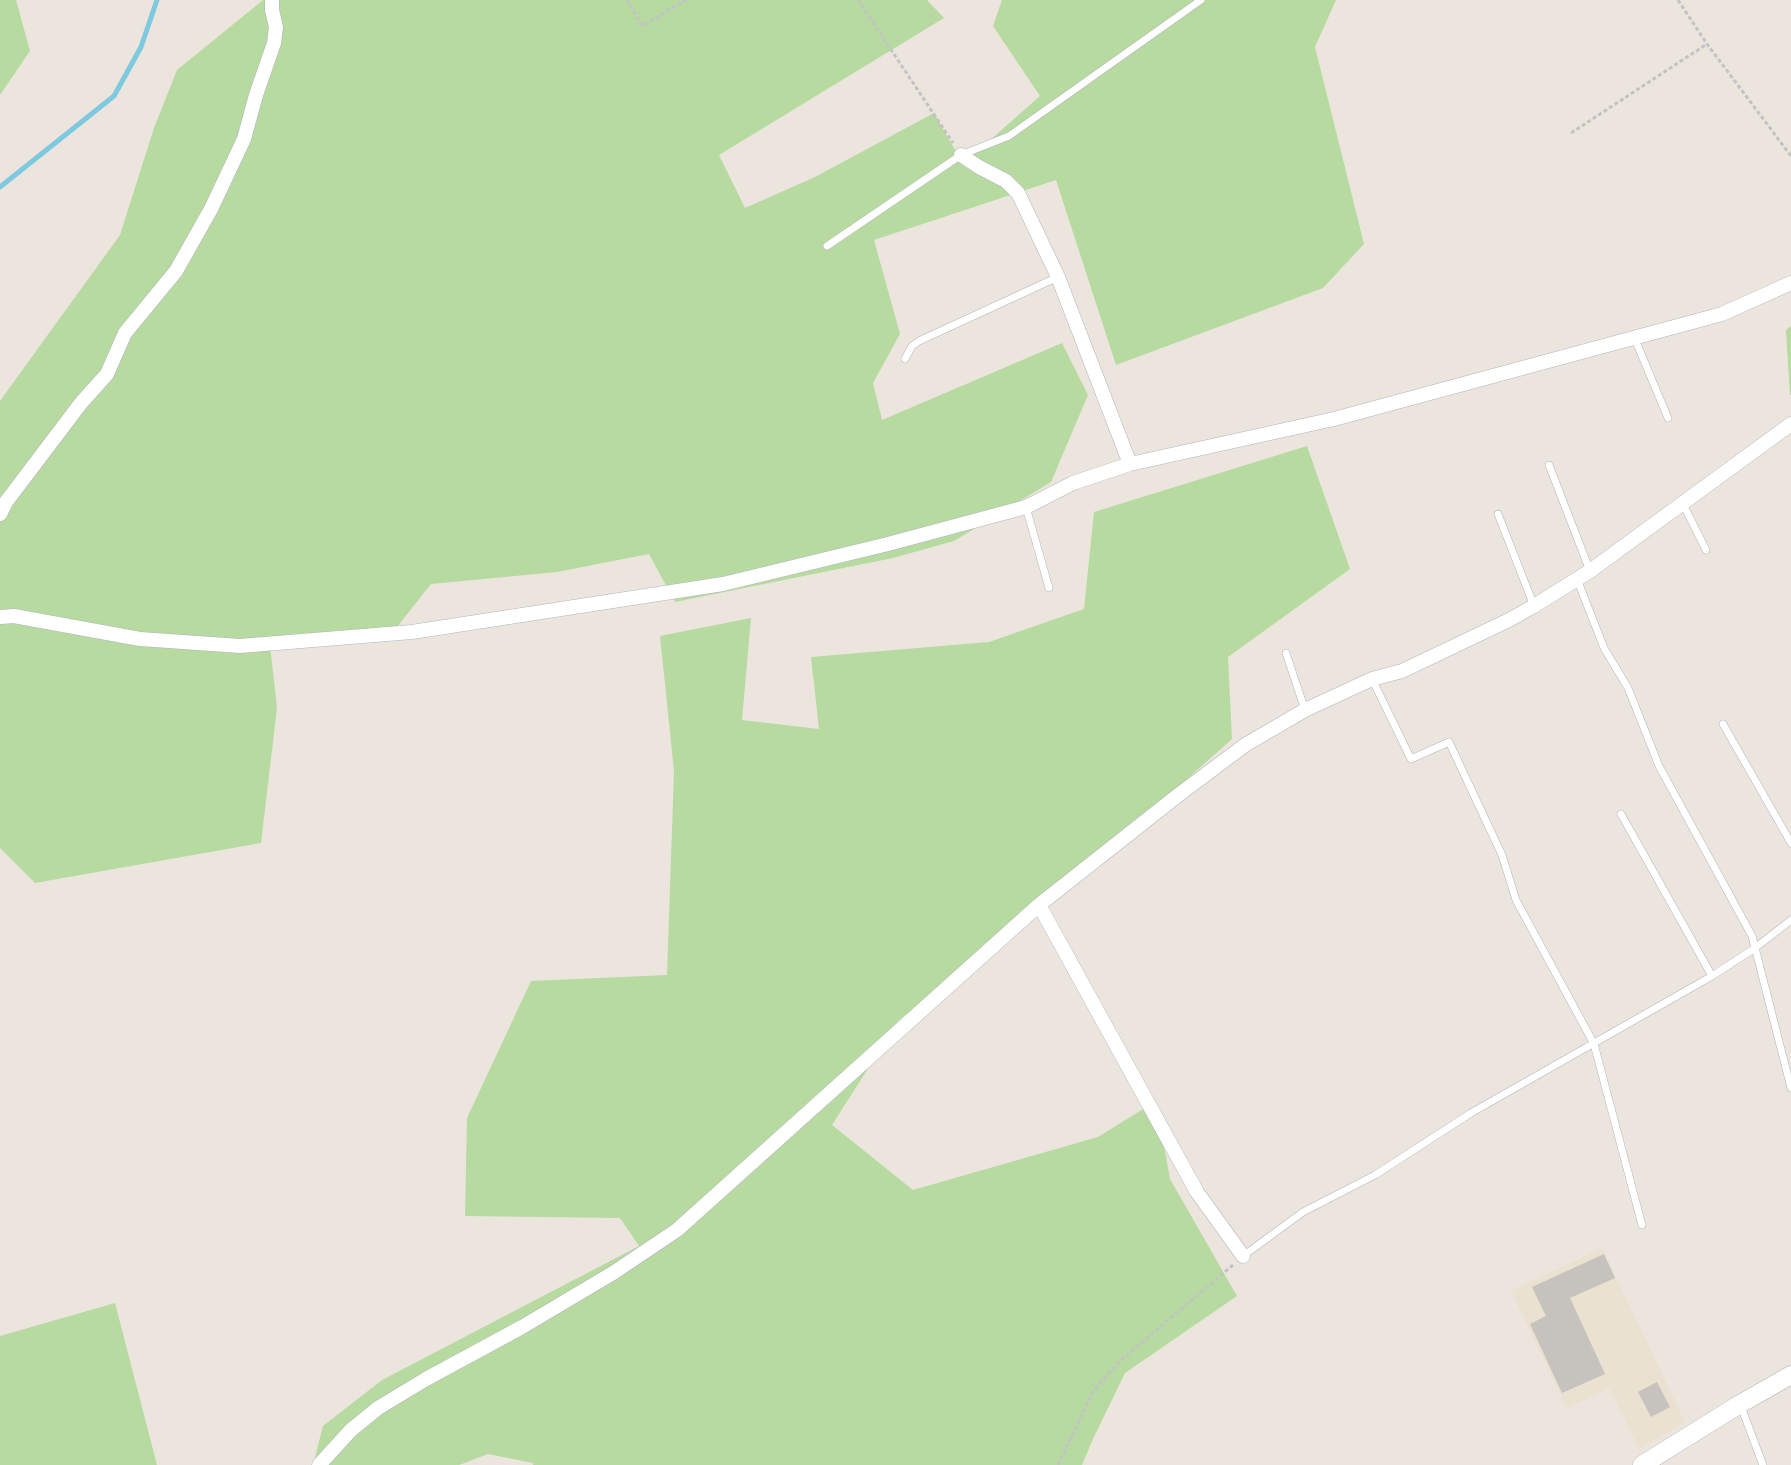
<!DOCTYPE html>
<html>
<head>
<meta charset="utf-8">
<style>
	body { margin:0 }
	canvas { display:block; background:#ebe5de }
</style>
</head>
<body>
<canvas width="1791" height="1465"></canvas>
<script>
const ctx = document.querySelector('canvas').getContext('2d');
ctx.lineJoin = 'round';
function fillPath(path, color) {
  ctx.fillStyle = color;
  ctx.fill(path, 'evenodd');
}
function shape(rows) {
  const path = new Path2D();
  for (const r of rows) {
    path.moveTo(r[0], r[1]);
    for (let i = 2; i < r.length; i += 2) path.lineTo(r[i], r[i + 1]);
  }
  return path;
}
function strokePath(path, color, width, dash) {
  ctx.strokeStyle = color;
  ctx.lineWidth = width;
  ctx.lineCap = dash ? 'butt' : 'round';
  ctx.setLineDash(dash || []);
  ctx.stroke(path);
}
fillPath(shape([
	[1602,1248,1685,1422,1639,1449,1609,1388,1567,1408,1511,1291]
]), '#eae1d0');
fillPath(shape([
	[0,0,16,0,30,51,0,95],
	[263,0,927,0,944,18,719,155,745,208,815,177,934,113,963,164,1040,96,993,26,1002,0,1336,0,1315,47,1364,244,1323,288,1116,365,1056,180,874,240,900,334,873,383,882,420,1062,343,1088,395,1051,482,954,541,893,558,675,602,649,554,557,572,431,584,385,642,269,637,277,708,261,843,35,883,0,848,0,401,120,235,154,128,177,70],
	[1791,326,1791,395,1790,395,1786,330],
	[1307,446,1350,569,1228,657,1232,739,1083,872,899,1020,832,1125,913,1190,1098,1137,1156,1101,1170,1179,1237,1296,1125,1373,1093,1439,1082,1465,533,1465,533,1463,488,1454,459,1465,313,1465,323,1426,382,1380,639,1246,620,1218,465,1216,467,1118,531,981,667,975,674,771,660,636,751,618,742,720,819,729,811,657,989,642,1084,609,1094,512],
	[115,1303,157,1465,0,1465,0,1336]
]), '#b7daa1');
strokePath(shape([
	[0,187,114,96,141,47,157,0]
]), '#7ec9e0', 5);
fillPath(shape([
	[1604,1254,1615,1278,1570,1298,1605,1374,1562,1393,1530,1324,1546,1316,1532,1287],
	[1657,1382,1670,1407,1651,1417,1638,1392]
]), '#c6c2bd');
const service = shape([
	[827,246,961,155,1009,136,1201,0],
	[1634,337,1668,418],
	[905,359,912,346,919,341,1058,277],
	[1549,465,1590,571],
	[1683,504,1706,550],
	[1026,507,1049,588],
	[1498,514,1534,606],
	[1577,579,1604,648,1628,688,1659,766,1752,936,1791,1088],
	[1286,653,1305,710],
	[1372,679,1411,759,1449,742,1502,855,1516,900,1594,1044,1642,1225],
	[1723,724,1791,843],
	[1621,814,1712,976],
	[1243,1256,1303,1212,1375,1175,1471,1113,1712,976,1755,948,1791,920],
	[1740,1404,1763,1465]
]);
const minor = shape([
	[961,155,979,167,1006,181,1018,193,1058,277,1130,464],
	[0,514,6,502,81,403,107,374,125,333,176,271,211,209,244,139,256,95,274,43,276,27,272,10,272,0],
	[0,617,14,616,140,639,240,646,412,632,723,584,888,544,1026,507,1073,483,1130,464,1334,419,1722,314,1791,283],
	[1039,905,1197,1192,1243,1256],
	[319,1465,351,1430,378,1408,426,1379,522,1327,613,1273,677,1230,1039,905,1177,796,1245,745,1305,710,1372,679,1402,671,1509,620,1534,606,1590,571,1791,424]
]);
const tertiary = shape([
	[1642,1465,1740,1404,1791,1375]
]);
strokePath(service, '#b2b4bc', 8);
strokePath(minor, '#b2b4bc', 15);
strokePath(tertiary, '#b2b4bc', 19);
strokePath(shape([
	[627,0,642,26,686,0],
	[858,0,953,143],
	[1678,0,1707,44,1791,156],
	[1571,133,1707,44],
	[1058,1465,1094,1390,1119,1362,1233,1265]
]), '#c3c3c3', 3, [4, 2.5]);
strokePath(service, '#fff', 7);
strokePath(minor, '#fff', 14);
strokePath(tertiary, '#fff', 18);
</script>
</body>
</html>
